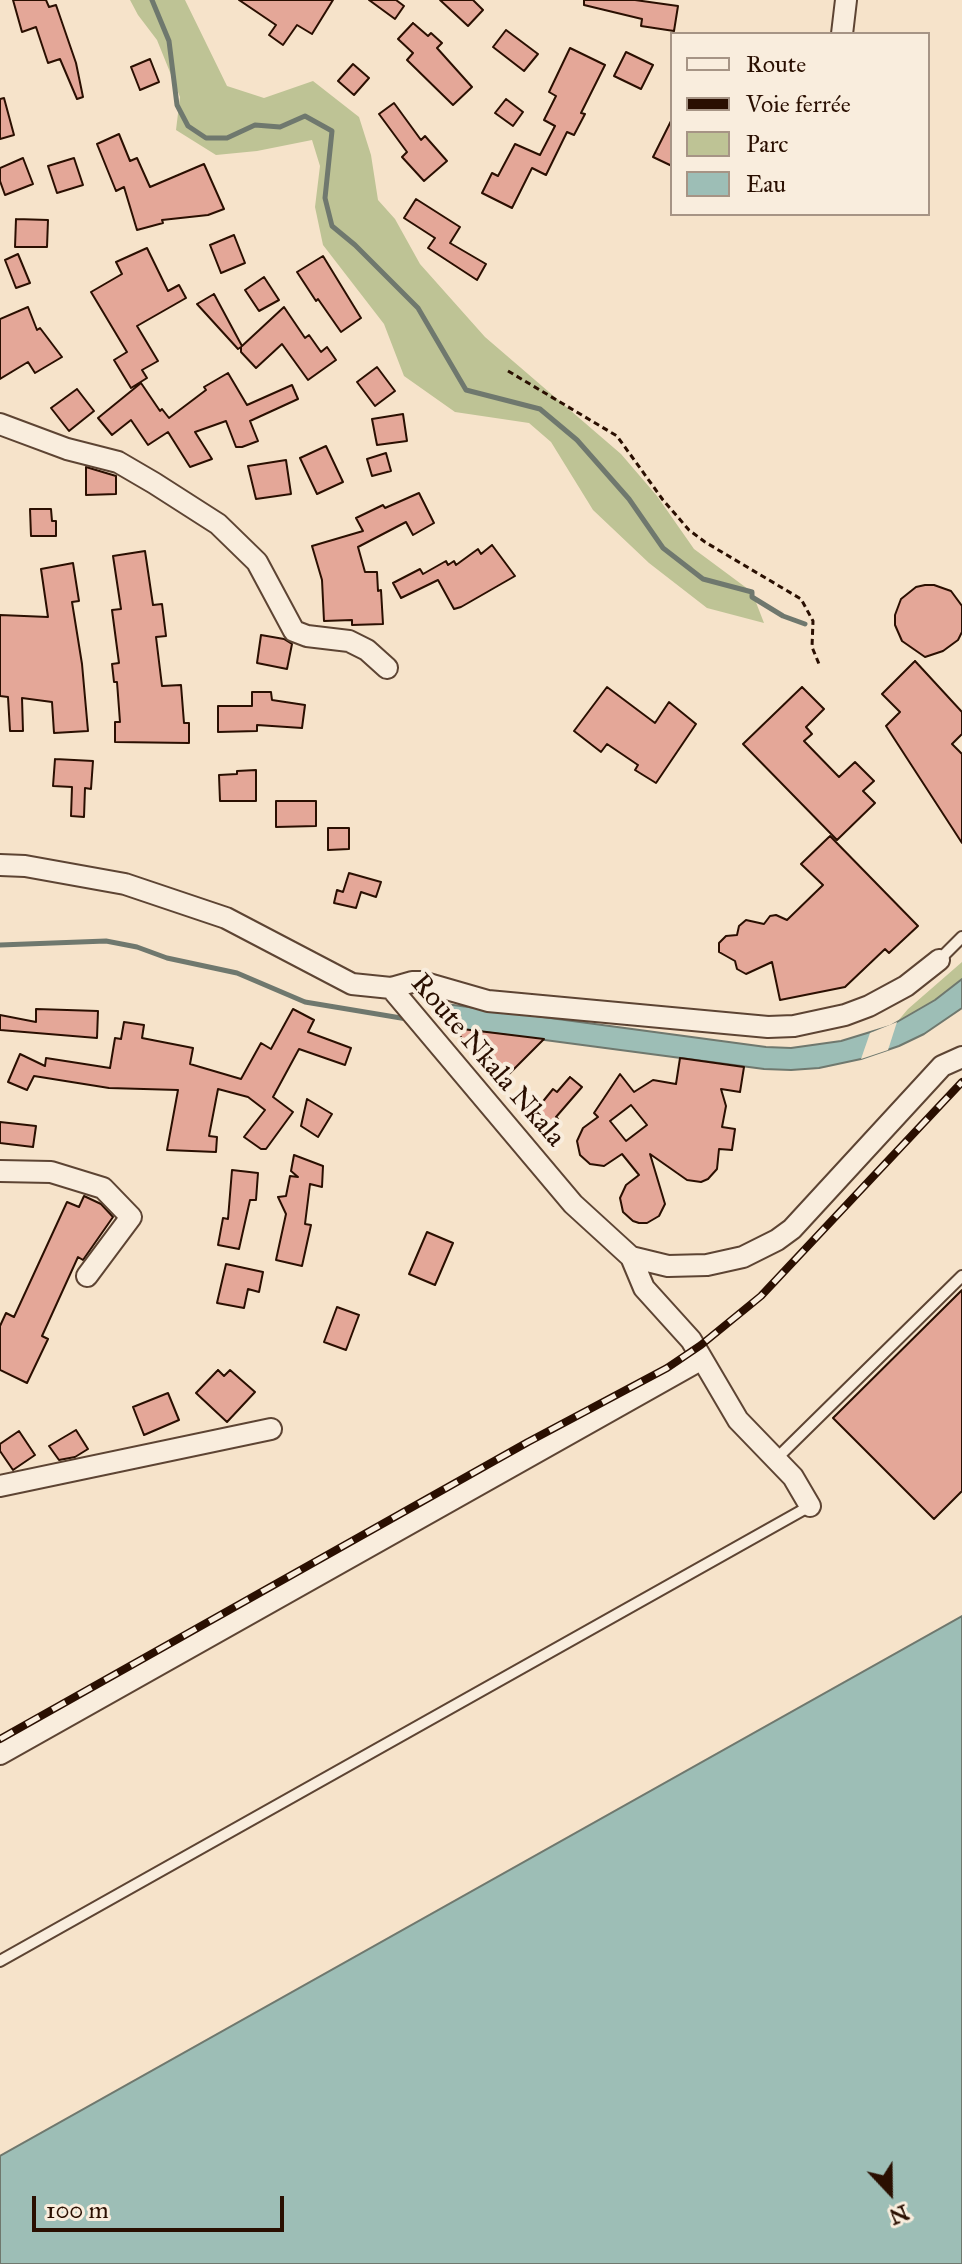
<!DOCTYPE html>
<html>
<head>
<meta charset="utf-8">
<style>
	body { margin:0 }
	#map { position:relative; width:962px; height:2264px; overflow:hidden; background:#f6e3ca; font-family:"IM FELL Great Primer",serif }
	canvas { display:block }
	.legend { position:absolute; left:670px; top:32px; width:260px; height:184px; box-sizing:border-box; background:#f9eddd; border:2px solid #a69485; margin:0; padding:10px 14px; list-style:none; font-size:24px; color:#2a0f01 }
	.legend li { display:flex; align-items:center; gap:16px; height:40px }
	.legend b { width:40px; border:2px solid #a69485 }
	.north { position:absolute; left:850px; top:2152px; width:80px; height:80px; -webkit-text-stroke:6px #f9eddd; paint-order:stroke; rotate:158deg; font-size:22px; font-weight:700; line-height:32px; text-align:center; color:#2a0f01 }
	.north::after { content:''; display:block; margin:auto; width:28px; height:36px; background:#2a0f01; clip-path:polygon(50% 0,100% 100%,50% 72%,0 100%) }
	.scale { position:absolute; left:32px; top:2196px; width:252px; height:36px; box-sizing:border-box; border:4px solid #2a0f01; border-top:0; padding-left:10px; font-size:24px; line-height:28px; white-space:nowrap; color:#2a0f01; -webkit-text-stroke:6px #f9eddd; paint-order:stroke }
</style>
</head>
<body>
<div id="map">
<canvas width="962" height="2264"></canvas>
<ul class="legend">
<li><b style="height:10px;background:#f9eddd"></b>Route</li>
<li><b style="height:10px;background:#2a0f01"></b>Voie ferrée</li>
<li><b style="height:22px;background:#bec395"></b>Parc</li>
<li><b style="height:22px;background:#9dbeb6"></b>Eau</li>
</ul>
<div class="north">N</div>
<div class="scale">100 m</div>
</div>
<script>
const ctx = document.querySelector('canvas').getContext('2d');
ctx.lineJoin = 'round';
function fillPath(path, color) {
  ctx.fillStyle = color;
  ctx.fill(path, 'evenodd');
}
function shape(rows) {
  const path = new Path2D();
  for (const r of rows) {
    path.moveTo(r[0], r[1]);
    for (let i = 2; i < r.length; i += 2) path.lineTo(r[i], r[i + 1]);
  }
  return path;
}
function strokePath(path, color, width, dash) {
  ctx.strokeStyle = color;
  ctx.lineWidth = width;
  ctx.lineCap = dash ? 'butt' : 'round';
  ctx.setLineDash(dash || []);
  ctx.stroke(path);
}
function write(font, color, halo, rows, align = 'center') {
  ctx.font = font + ' "IM FELL Great Primer",serif';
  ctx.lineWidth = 8;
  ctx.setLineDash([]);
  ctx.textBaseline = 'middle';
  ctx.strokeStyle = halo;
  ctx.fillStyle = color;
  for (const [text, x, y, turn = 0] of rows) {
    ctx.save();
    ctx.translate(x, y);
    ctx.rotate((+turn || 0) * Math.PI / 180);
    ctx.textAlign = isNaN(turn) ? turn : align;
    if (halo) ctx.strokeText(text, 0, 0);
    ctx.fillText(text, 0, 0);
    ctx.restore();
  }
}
fillPath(shape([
	[130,0,185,0,227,86,264,98,313,81,359,117,371,155,378,200,395,219,420,264,485,337,621,454,657,496,694,549,752,592,764,623,707,608,649,563,593,510,551,442,529,423,455,412,404,376,384,324,323,245,315,207,320,166,312,140,257,151,216,155,176,130,180,97,157,40,138,15],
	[962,962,962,979,956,984,935,1000,897,1022,908,1009]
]), '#bec395');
const water = shape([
	[962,979,962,1008,924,1034,899,1046,861,1059,819,1068,791,1070,764,1069,454,1028,431,1002,766,1047,791,1048,841,1041,890,1026,935,1000,962,979],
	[962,1616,962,2264,0,2264,0,2156,962,1616]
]);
fillPath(water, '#9dbeb6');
strokePath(water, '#6f786e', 2);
fillPath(shape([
	[897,1022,888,1050,861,1059,870,1033]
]), '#f6e3ca');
strokePath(shape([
	[152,0,169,41,177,105,188,126,206,138,227,138,255,125,280,127,305,116,332,131,325,198,332,226,355,245,418,308,466,390,540,409,577,440,629,499,663,548,703,579,752,592,752,597,783,616,805,624],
	[0,945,106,941,137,947,167,958,237,973,305,1002,407,1019]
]), '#6f786e', 5);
const building = shape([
	[13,0,46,0,49,7,56,5,76,63,83,97,77,99,60,59,48,63,36,27,22,32,13,0],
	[239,0,333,0,312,34,297,25,283,45,269,35,276,25,239,0],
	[369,0,396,0,404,6,395,19,369,0],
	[440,0,473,0,483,10,468,26,440,0],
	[584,0,635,0,678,6,674,31,641,26,642,19,584,5,584,0],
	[413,23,428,36,431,33,442,43,437,48,472,87,453,105,407,60,413,53,398,39,413,23],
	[506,30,538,54,524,71,493,47,506,30],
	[570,48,605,65,581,113,585,114,574,135,567,132,546,175,532,168,512,208,482,193,492,173,498,176,515,144,540,155,555,126,544,120,556,96,549,92,570,48],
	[626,52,653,65,641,89,614,76,626,52],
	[150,59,159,82,140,90,131,67,150,59],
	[353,64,369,78,354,95,338,81,353,64],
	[4,98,14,135,0,139,0,99,4,98],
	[506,99,523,112,513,126,495,113,506,99],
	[394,103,421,140,425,136,447,161,424,181,402,157,407,152,379,114,394,103],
	[672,119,672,166,653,157,672,119],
	[119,134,130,161,137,158,150,187,204,164,224,209,208,215,162,220,163,223,137,230,124,187,116,191,97,144,119,134],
	[23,158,33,184,5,195,0,181,0,168,23,158],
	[74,158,83,185,57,193,48,166,74,158],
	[416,199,460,227,450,243,486,264,477,280,428,248,435,238,404,218,416,199],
	[16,219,48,220,47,247,15,247,16,219],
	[234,235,245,263,221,273,210,245,234,235],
	[147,248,168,291,179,285,186,298,137,326,158,361,142,370,147,378,131,388,114,360,127,352,91,292,122,274,116,262,147,248],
	[18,254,30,283,16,288,5,260,18,254],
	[323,256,361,318,341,332,318,299,316,301,297,272,323,256],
	[264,277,279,300,259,311,245,290,264,277],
	[214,294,242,346,284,307,305,338,309,335,321,352,327,347,336,360,308,380,282,344,256,368,241,352,241,347,238,349,197,304,214,294],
	[28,307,37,330,40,328,62,357,35,373,28,362,0,379,0,319,28,307],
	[377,367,395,391,375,406,357,382,377,367],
	[228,373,247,405,292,385,298,399,250,421,258,441,242,447,236,447,226,421,195,432,212,459,190,467,168,432,148,445,131,420,112,435,98,418,141,383,160,411,162,409,169,418,206,390,204,387,228,373],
	[77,389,94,411,69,431,51,408,77,389],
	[403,414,407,441,377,445,372,419,403,414],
	[326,446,343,482,317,494,300,458,326,446],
	[386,453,391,471,372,476,367,459,386,453],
	[286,460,291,494,256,499,248,466,286,460],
	[86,467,116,476,116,494,86,495,86,467],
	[419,493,434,523,413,535,406,522,358,547,365,572,377,572,378,591,381,590,383,624,352,625,352,620,324,621,322,580,312,546,363,531,356,518,383,505,385,508,419,493],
	[30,509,51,509,52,521,56,521,56,536,31,536,30,509],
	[492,545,515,576,461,607,454,609,438,580,401,598,393,583,420,569,423,574,446,561,448,565,454,561,456,565,478,549,481,554,492,545],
	[145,551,153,605,162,604,166,636,156,637,162,686,181,685,184,723,189,723,189,743,115,742,115,722,120,722,117,682,114,682,112,664,119,663,112,610,121,609,113,556,145,551],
	[73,563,79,601,72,602,82,664,88,731,54,733,52,702,22,698,23,731,10,731,8,697,0,696,0,615,48,617,41,569,73,563],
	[925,585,934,585,951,591,962,606,962,632,958,640,943,651,925,657,902,641,895,625,895,615,901,599,916,587,925,585],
	[261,635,284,639,292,644,287,669,257,663,261,635],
	[915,661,962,712,962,734,952,744,962,754,962,843,886,726,900,712,882,694,915,661],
	[607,687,655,723,669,702,696,724,656,783,635,770,638,765,607,744,601,752,574,731,607,687],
	[802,687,824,709,806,727,812,734,804,741,839,777,855,762,874,781,863,791,875,803,837,840,743,744,802,687],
	[252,692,271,692,272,700,305,705,302,728,257,725,257,731,218,732,218,706,252,706,252,692],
	[55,759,93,761,91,789,85,788,84,817,71,816,72,787,53,786,55,759],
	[256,770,256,801,220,801,219,775,237,774,237,771,256,770],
	[276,801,316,801,316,826,276,827,276,801],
	[328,828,349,828,349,849,328,850,328,828],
	[830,836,918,926,889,953,885,949,845,987,780,1000,772,962,746,974,737,969,735,961,719,952,719,943,726,936,737,935,739,926,746,920,764,924,770,916,776,915,787,920,823,885,801,864,830,836],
	[349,873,381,882,376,897,361,892,356,908,334,903,337,890,343,892,349,873],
	[36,1009,98,1011,97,1038,0,1030,0,1015,36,1022,36,1009],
	[293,1009,314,1020,308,1032,351,1048,345,1065,299,1049,273,1097,293,1112,266,1149,261,1149,244,1137,265,1110,248,1097,218,1089,209,1136,217,1137,216,1152,167,1150,178,1090,109,1088,34,1076,27,1090,8,1082,20,1054,45,1066,46,1058,110,1068,115,1038,121,1039,124,1022,144,1025,142,1038,193,1048,190,1064,241,1079,261,1043,271,1049,293,1009],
	[454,1028,495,1033,544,1039,498,1085,454,1028],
	[680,1058,744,1067,740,1092,721,1089,726,1106,722,1127,735,1129,732,1150,719,1149,717,1169,708,1179,701,1182,687,1180,650,1154,665,1204,659,1216,647,1223,639,1223,633,1221,623,1212,620,1198,626,1185,639,1175,622,1154,604,1166,590,1164,580,1155,577,1141,583,1128,598,1117,594,1113,620,1074,634,1092,653,1080,676,1084,680,1058],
	[631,1105,647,1125,626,1141,610,1121,631,1105],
	[570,1077,582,1087,556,1117,558,1119,545,1135,528,1120,553,1089,557,1092,570,1077],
	[307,1099,332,1114,318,1137,301,1126,307,1099],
	[0,1122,36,1126,33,1147,0,1143,0,1122],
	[294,1155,323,1166,322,1187,310,1184,305,1224,311,1225,302,1266,276,1260,286,1214,278,1197,286,1196,290,1176,298,1177,291,1171,294,1155],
	[232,1170,258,1173,256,1200,250,1200,239,1249,218,1245,223,1218,228,1219,232,1170],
	[84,1196,101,1204,113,1217,83,1260,78,1257,42,1336,48,1339,27,1383,0,1370,0,1326,6,1313,14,1317,67,1202,79,1207,84,1196],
	[427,1232,453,1243,435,1285,409,1274,427,1232],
	[226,1264,263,1272,259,1292,248,1289,244,1308,217,1303,226,1264],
	[962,1290,962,1491,934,1519,833,1418,962,1290],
	[337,1307,359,1315,346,1350,324,1342,337,1307],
	[218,1370,224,1376,230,1370,255,1392,227,1422,196,1393,218,1370],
	[168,1393,179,1420,144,1435,133,1407,168,1393],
	[76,1430,88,1449,75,1457,59,1460,49,1446,76,1430],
	[19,1431,35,1455,13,1470,0,1451,0,1444,19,1431]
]);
fillPath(building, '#e4a798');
strokePath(building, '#2a0f01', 2);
const lane = shape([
	[939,960,962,937],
	[776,1459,962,1276],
	[0,1961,810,1506]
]);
const street = shape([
	[842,34,846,0],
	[0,424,67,449,118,462,154,483,218,524,257,562,294,631,307,636,349,641,367,650,387,668],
	[0,865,25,866,125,884,226,918,352,984,391,988,573,1204,631,1257],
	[391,988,412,982,422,982,488,1001,768,1027,794,1026,845,1015,869,1006,906,986,939,960],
	[0,1171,51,1172,103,1188,131,1217,87,1276],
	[0,1486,271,1429],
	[810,1506,793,1477,738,1420,691,1340,644,1288,631,1257,668,1266,707,1265,743,1257,777,1240,792,1229,942,1066,962,1057],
	[0,1754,702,1359]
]);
strokePath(lane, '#5d4433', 14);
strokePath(street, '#5d4433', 24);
strokePath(shape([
	[508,371,617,436,663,500,689,530,705,542,801,599,813,621,812,647,819,664]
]), '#2a0f01', 3, [6, 4]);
strokePath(lane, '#f9eddd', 10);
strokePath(street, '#f9eddd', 20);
const rail = shape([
	[0,1739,528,1442,667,1368,701,1345,761,1296,962,1082]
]);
strokePath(rail, '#2a0f01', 8);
strokePath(rail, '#f9eddd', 5, [15]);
write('28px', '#2a0f01', '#f9eddd', [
	["Route Nkala Nkala",487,1061,49]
]);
</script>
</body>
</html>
